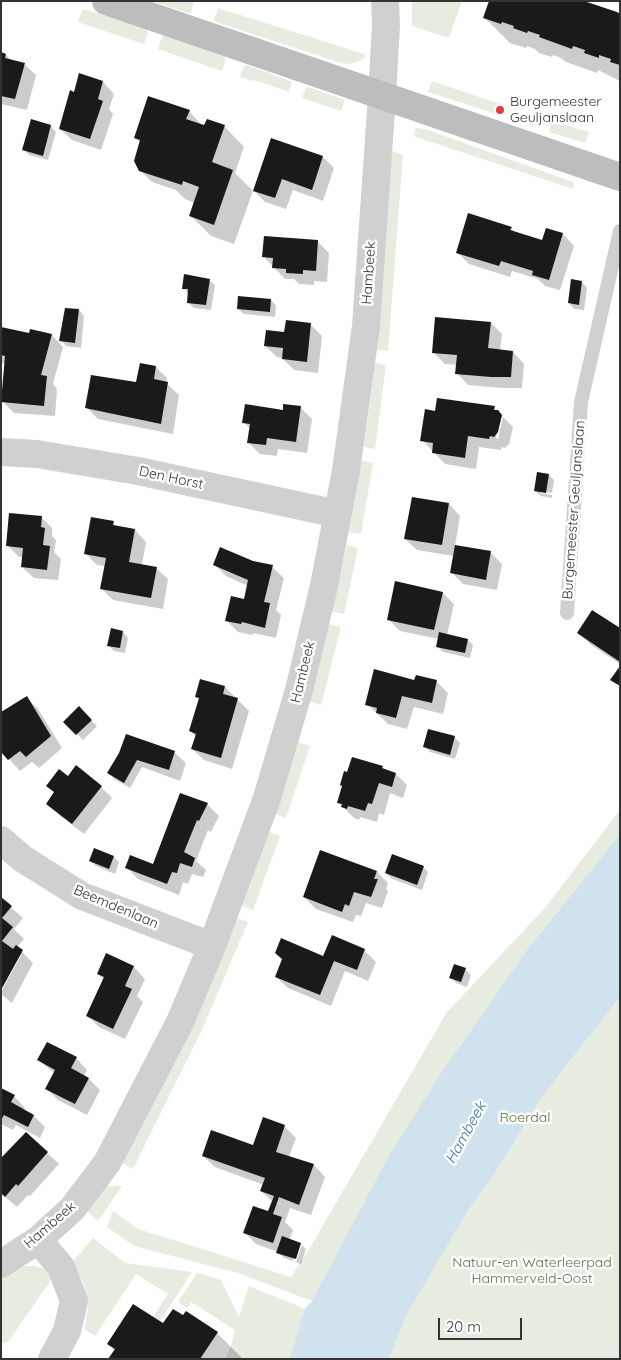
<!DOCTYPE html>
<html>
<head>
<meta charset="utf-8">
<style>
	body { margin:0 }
	#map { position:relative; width:621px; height:1360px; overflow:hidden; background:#fff; font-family:Quicksand,sans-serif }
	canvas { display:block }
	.frame { position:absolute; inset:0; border:2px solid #333; pointer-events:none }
	.scale { position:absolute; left:438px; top:1318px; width:84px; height:22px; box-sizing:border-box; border:2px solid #333; border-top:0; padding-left:6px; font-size:15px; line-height:18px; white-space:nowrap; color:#333; -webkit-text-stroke:4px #fff; paint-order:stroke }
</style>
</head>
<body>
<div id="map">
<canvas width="621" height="1360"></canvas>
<div class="frame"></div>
<div class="scale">20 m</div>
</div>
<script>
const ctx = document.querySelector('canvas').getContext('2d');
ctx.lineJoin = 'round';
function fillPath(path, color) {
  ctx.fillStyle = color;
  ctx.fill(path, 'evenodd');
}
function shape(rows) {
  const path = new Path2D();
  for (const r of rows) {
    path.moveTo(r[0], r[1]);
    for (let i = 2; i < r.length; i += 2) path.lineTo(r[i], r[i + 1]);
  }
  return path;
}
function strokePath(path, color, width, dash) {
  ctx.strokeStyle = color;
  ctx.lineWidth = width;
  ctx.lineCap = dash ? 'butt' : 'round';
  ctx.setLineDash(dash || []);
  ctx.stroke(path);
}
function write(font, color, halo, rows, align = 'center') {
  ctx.font = font + ' Quicksand,sans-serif';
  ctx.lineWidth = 5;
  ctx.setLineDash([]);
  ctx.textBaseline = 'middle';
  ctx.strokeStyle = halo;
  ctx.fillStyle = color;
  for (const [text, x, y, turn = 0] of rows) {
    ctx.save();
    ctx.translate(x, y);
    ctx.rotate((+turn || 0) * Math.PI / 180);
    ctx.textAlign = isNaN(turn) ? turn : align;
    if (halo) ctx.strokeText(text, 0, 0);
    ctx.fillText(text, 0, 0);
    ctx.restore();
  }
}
fillPath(shape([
	[151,1,194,1,191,12,188,13],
	[412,1,462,1,449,38,412,26],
	[218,8,364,54,366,57,355,63,344,64,216,22,214,19],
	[84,9,147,29,148,32,144,44,78,22,82,11],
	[165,35,225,57,226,60,222,71,158,49,162,37],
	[247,65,290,81,292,83,288,93,287,91,254,80,253,81,240,77,244,66],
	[432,81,500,104,497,114,428,92],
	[308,87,345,100,341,111,302,98,306,88],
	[552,121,589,132,585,143,549,132],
	[416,128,425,129,573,182,574,185,573,189,413,136],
	[392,151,403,155,388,351,377,350],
	[375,363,386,365,375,449,364,447],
	[362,461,373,463,361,534,349,532],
	[347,545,358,548,344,614,332,611],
	[329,624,341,627,321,705,310,702],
	[298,742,310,746,286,818,275,814],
	[620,810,620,1359,225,1359,231,1346,235,1330,191,1302,187,1308,178,1302,197,1273,221,1280,239,1317,249,1286,308,1310,312,1301,238,1273,134,1246,107,1227,113,1211,138,1229,291,1277,311,1246,447,1012,544,909],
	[269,832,280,836,253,910,241,905],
	[237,918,248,922,201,1032,133,1169,122,1163],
	[106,1186,122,1186,98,1221,87,1211],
	[93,1238,125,1263,192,1272,160,1321,153,1317,168,1294,136,1274,95,1336,84,1329,88,1309,87,1295,83,1282,71,1264],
	[25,1266,35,1266,44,1269,53,1277,8,1342,1,1344,1,1279]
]), '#e6ecdf');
fillPath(shape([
	[620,835,620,996,540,1099,496,1171,468,1210,406,1315,389,1359,290,1359,305,1309,312,1301,390,1154,440,1075,528,949]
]), '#cfe2ee');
fillPath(shape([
	[620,15,620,81,598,70,597,73,566,62,561,58,553,55,552,57,539,53,535,49,527,46,526,48,510,43,485,18],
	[1,54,6,55,12,61,24,64,36,75,27,110,1,104],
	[103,82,114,94,109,109,113,114,101,150,72,140,60,129,74,94],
	[189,111,200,123,200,125,224,126,244,147,235,173,253,191,234,244,211,236,191,216,195,203,185,199,176,190,152,182,140,170,141,143,135,138],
	[32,121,51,126,56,132,48,160,29,155,23,149],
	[323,157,334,168,323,201,293,190,286,209,265,202,254,191],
	[511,228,516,234,543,242,563,234,574,246,560,290,545,286,538,279,512,271,510,277,469,264,457,252],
	[317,241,329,253,327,282,314,281,314,285,299,284,294,279,285,279,263,256],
	[209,280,215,285,211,310,194,308,188,302,189,294,183,288],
	[582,282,587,288,584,310,574,309,569,303],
	[271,300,276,306,275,317,244,314,238,309],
	[79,310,84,316,81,348,66,346,61,340],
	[491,323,502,334,500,351,513,352,524,364,522,388,503,388,468,385,457,373,458,365,445,364,433,352],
	[310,324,322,336,318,373,294,370,282,358,277,357,265,346,285,333],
	[1,328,30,335,52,335,63,347,53,384,57,389,55,416,14,413,2,401,6,364,1,363],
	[156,367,167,378,166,383,179,395,173,434,98,419,87,408,137,384],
	[300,407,312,419,307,453,278,449,277,456,260,454,248,442,250,429,244,422],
	[494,408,513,427,509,444,505,448,501,447,501,450,479,447,476,469,445,464,422,440,436,412],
	[500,417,503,417,498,439,496,438],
	[549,475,554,480,552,493,540,491,540,493,552,495,552,498,541,496,535,491],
	[449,504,460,516,455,546,491,553,502,564,497,590,463,584,451,572,454,556,417,550,405,539],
	[41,517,52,528,52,536,56,540,54,552,61,559,58,580,34,578,22,567,23,557,19,557,7,545],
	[113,523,118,528,135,530,146,542,142,565,156,568,168,579,163,609,113,600,101,588,105,566,97,565,85,553],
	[252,562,272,567,284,578,276,610,281,615,276,638,253,633,253,635,238,632,227,621,245,600,248,586,226,576,215,565],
	[443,593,454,604,447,635,468,640,473,645,470,658,443,652,437,646,439,639,400,631,388,619],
	[620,629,620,664,590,644,579,633],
	[123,632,128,638,125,653,114,651,108,645],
	[417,676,437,682,448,693,443,714,414,707,407,729,388,724,367,704,415,681],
	[225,687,249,711,232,769,204,760,192,749,196,737,191,731,200,700,196,696],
	[27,698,38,709,62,748,39,768,32,762,20,771,1,750],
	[79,708,97,726,83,740,65,722],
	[454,737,460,743,455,759,430,752,425,747],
	[174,752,186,763,180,781,142,767,130,788,114,779,109,773,119,754],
	[382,767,386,771,396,774,407,785,403,798,390,793,384,815,379,813,377,822,360,817,359,820,354,818,338,802,348,773],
	[68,777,101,787,112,798,84,834,59,815,48,803],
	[181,794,207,804,219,816,211,832,208,830,196,861,206,870,203,877,192,874,188,884,183,882,179,895,138,879,127,868,154,865],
	[114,857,119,862,115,874,96,866,90,861],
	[423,867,428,872,422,890,392,879,386,873],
	[377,872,388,883,386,889,388,891,382,908,366,903,361,916,356,915,353,922,316,909,304,897],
	[1,899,23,918,14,929,24,939,17,947,33,963,12,1003,1,994,1,992,21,955,18,955,1,987],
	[364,950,376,962,368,981,345,971,331,1006,288,988,276,977,324,957],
	[107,955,134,967,145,979,137,996,143,1002,125,1039,99,1027,88,1016,104,980,98,973],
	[465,969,471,975,467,987,456,983,451,977],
	[76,1058,87,1070,84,1076,89,1079,100,1090,87,1115,58,1100,47,1089,55,1074,39,1060],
	[1,1090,14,1096,25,1108,24,1110,34,1116,45,1127,40,1138,16,1125,13,1130,1,1124],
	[284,1126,296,1138,289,1157,314,1165,325,1177,311,1215,290,1208,285,1222,293,1230,289,1240,301,1244,306,1249,301,1264,296,1262,302,1245,299,1245,293,1261,284,1258,278,1252,256,1244,245,1233,269,1213,273,1202,261,1191,264,1185,215,1167,203,1156,254,1147],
	[26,1133,59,1164,30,1196,28,1195,17,1207,1,1193],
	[164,1325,217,1333,242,1358,110,1359,115,1351,108,1344]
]), '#0003');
fillPath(shape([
	[489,1,584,1,617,12,620,14,620,65,610,62,611,59,599,55,599,58,584,53,585,50,573,46,572,49,539,37,540,35,528,31,527,33,513,28,514,26,502,22,501,24,483,18],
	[1,52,6,54,5,58,25,63,15,99,1,96],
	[79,73,103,81,98,99,103,101,90,139,59,129,70,90,74,92],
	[148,96,190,110,186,119,204,125,207,119,225,125,212,162,233,170,214,225,189,216,199,187,183,181,182,185,139,171,134,161,140,140,134,138],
	[31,119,51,125,43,156,22,150],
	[271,138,323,156,312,190,282,179,275,198,253,191],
	[468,213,512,227,510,230,542,240,546,228,563,233,549,280,532,275,533,271,501,261,499,266,456,253],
	[264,236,318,240,316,271,303,270,303,274,286,273,286,269,272,268,273,258,262,257],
	[184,274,210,279,206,305,187,303,188,289,182,289],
	[571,279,582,281,579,305,568,303],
	[238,296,271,299,270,312,237,309],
	[65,308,79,309,75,343,59,341],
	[435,317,491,322,488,348,513,351,511,377,491,377,455,374,457,355,432,353],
	[286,320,311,323,307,362,282,359,283,348,264,346,266,330,284,332],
	[1,327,29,333,30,329,52,334,41,375,47,376,44,406,1,402,5,356,1,355],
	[140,363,156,366,154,379,168,382,161,424,85,408,91,375,136,382],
	[437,398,495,406,494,410,498,410,502,415,498,432,494,437,490,436,489,439,468,436,465,458,432,453,433,443,420,441,425,409,435,411],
	[245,404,283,410,283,404,301,406,296,442,267,438,266,445,247,443,250,424,242,423],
	[537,472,549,474,546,493,534,491],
	[412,497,449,503,442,545,404,539],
	[9,513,42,516,41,527,45,528,43,545,50,546,47,570,21,567,23,548,6,546],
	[91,517,114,521,113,525,135,529,129,562,157,567,151,598,100,589,106,558,84,554],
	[455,545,491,551,486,580,450,573],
	[220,547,253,561,273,565,264,602,270,603,265,628,242,622,241,624,225,621,231,596,244,599,248,580,213,565],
	[395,581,443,592,434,630,387,620],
	[592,610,620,628,620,662,577,633],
	[111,628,123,631,120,648,107,646],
	[439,632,468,639,465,653,436,647],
	[620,666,620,686,610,680],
	[374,669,414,680,416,675,437,680,432,703,402,696,396,718,376,713,377,708,365,705],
	[200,679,225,686,223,694,238,698,221,758,191,749,196,734,189,731,199,698,195,697],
	[27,696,51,736,26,757,20,751,8,760,1,752,1,712],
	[79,706,92,720,76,735,63,722],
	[428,729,455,736,450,755,423,747],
	[126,734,175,751,169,770,137,760,124,783,107,773,119,753],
	[352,757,383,766,382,768,396,773,392,787,379,783,372,804,368,803,365,811,348,806,347,809,341,807,342,804,337,803,342,786,340,785,344,771,347,772],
	[76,765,102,786,72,824,46,804,54,792,46,786,59,769,68,776],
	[180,793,208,803,199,821,197,820,184,852,195,858,192,867,180,863,177,873,172,872,167,884,125,868,130,855,153,864],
	[94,848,114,856,109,869,89,861],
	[320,850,377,871,374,879,378,879,371,897,354,892,349,906,345,904,342,912,303,897],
	[392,854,424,866,417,885,385,873],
	[1,897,12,906,2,918,13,927,2,941,13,949,16,945,23,950,1,990],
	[332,935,365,949,357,970,334,961,320,995,275,977,282,959,275,953,281,938,323,956],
	[106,953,134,966,125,986,132,989,113,1029,86,1016,104,977,97,974],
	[454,964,466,968,461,982,449,978],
	[47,1042,77,1057,71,1068,89,1078,75,1104,45,1089,55,1070,37,1060],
	[1,1088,15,1095,11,1102,34,1115,28,1127,4,1115,1,1120],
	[263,1117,285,1125,276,1152,314,1164,299,1205,279,1197,273,1214,282,1217,273,1243,243,1233,253,1206,268,1211,274,1196,260,1191,265,1178,202,1156,211,1130,253,1145],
	[26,1132,48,1152,18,1186,16,1184,5,1197,1,1193,1,1158],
	[282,1236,301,1243,296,1259,276,1253],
	[133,1304,163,1323,173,1309,183,1315,186,1311,218,1332,200,1359,108,1359,115,1349,107,1344]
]), '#1a1a1a');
strokePath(shape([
	[567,613,581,402,620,231]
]), '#d0d0d0', 14);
strokePath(shape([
	[1,452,37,454,138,471,338,514],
	[1,840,23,859,82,896,212,946],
	[38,1240,61,1267,74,1301,67,1331,52,1359],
	[1,1264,38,1240,72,1209,107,1163,180,1022,212,946,267,798,299,690,324,586,346,471,366,326,382,96,386,25,385,1]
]), '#d0d0d0', 28);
strokePath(shape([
	[106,1,620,177]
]), '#bdbdbd', 28);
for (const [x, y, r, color] of [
	[500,110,5,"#e63946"]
]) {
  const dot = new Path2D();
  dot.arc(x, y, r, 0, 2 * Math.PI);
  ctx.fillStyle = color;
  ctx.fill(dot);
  strokePath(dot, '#fff', 2);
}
write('14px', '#333', '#fff', [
	["Burgemeester",510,102],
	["Geuljanslaan",510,118]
], 'left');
write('14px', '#333', '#fff', [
	["Hambeek",369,273,-86],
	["Den Horst",171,478,12],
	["Burgemeester Geuljanslaan",574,510,-86],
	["Hambeek",303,672,-76],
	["Beemdenlaan",116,907,23],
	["Hambeek",50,1225,-41]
]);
write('14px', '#56703f', '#fff', [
	["Roerdal",525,1118],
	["Natuur-en Waterleerpad",532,1263],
	["Hammerveld-Oost",532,1279]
]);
write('italic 15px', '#3f7597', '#fff', [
	["Hambeek",466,1133,-61]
]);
</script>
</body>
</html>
